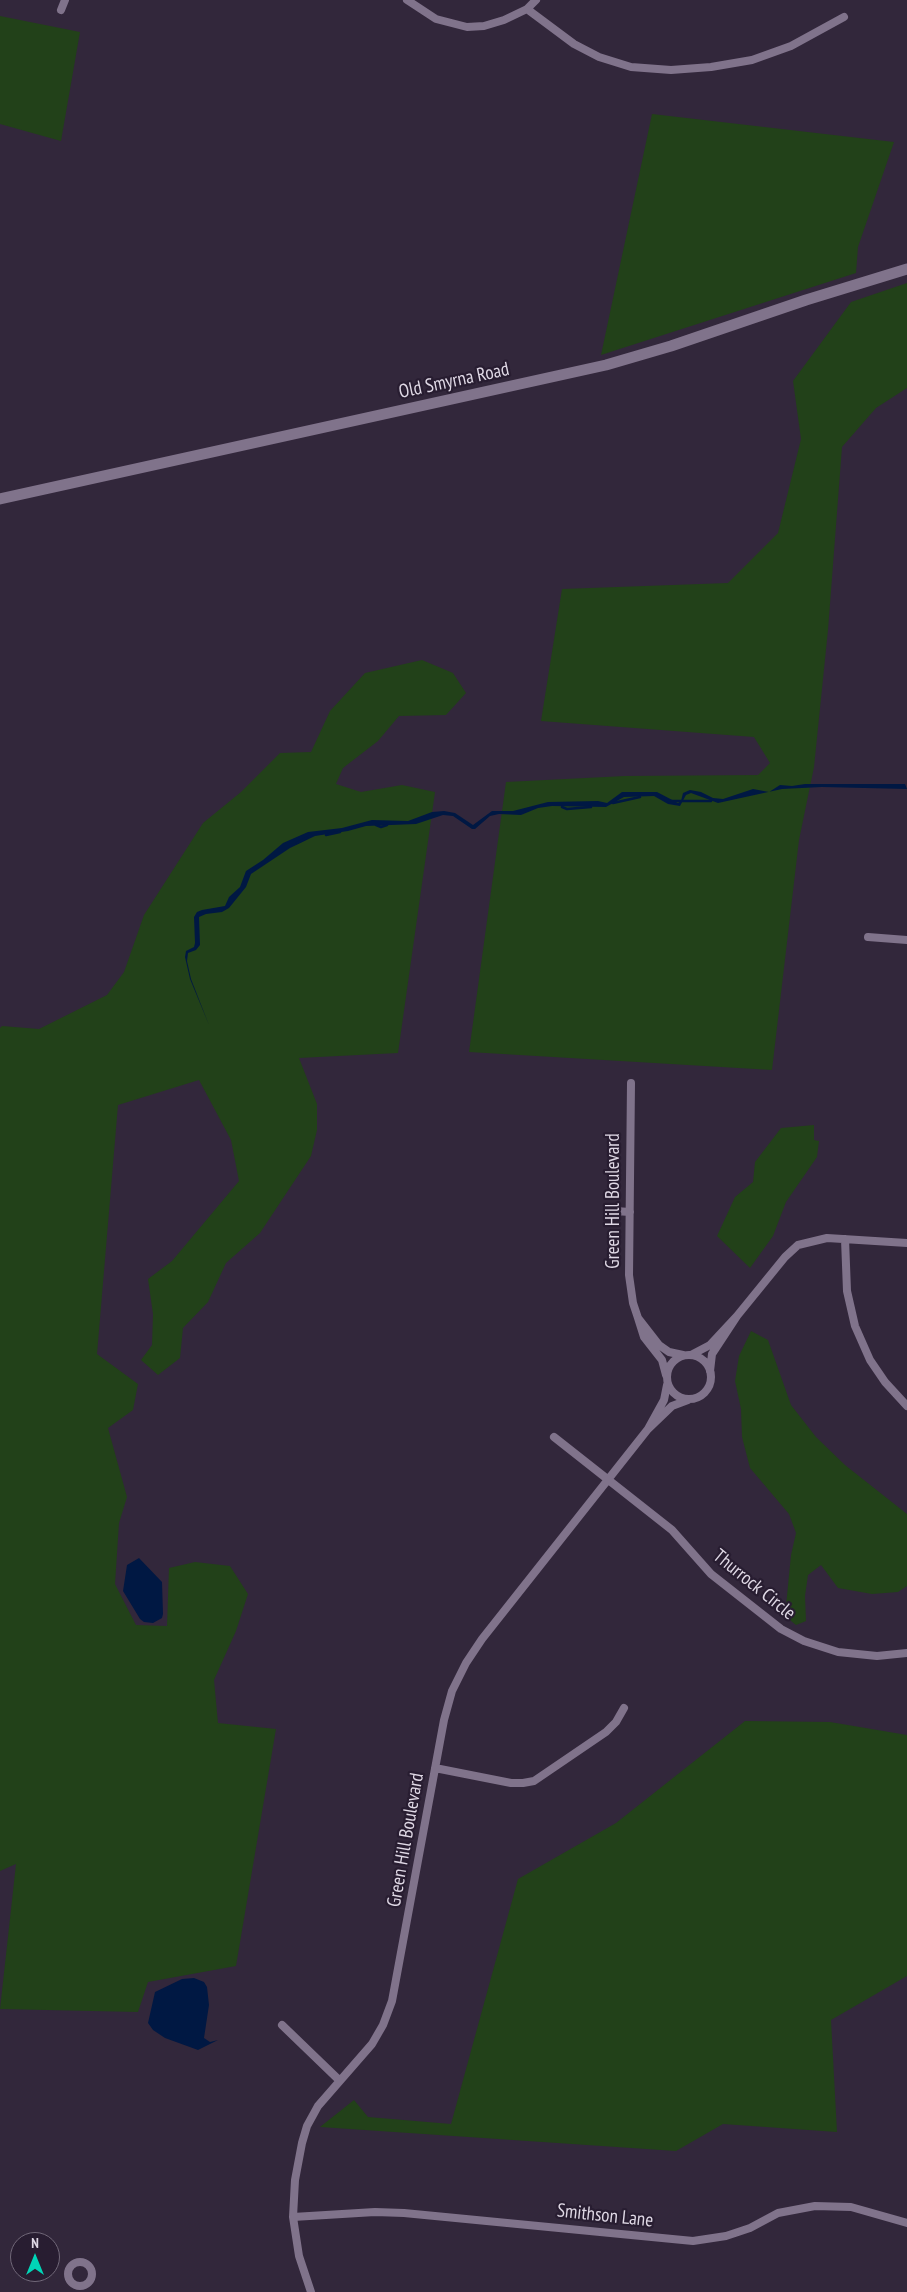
<!DOCTYPE html>
<html>
<head>
<meta charset="utf-8">
<style>
	body { margin:0 }
	#map { position:relative; width:907px; height:2292px; overflow:hidden; background:#32273b; font-family:"PT Sans Narrow",sans-serif }
	canvas { display:block }
	.north { position:absolute; left:10px; top:2232px; width:50px; height:50px; box-sizing:border-box; background:#281d31; border:1px solid #716879; border-radius:50%; rotate:0deg; font-size:14px; font-weight:700; line-height:20px; text-align:center; color:#dfd8e5 }
	.north::after { content:''; display:block; margin:auto; width:18px; height:22px; background:#00d5b7; clip-path:polygon(50% 0,100% 100%,50% 72%,0 100%) }
</style>
</head>
<body>
<div id="map">
<canvas width="907" height="2292"></canvas>
<div class="north">N</div>
</div>
<script>
const ctx = document.querySelector('canvas').getContext('2d');
ctx.lineJoin = 'round';
function fillPath(path, color) {
  ctx.fillStyle = color;
  ctx.fill(path, 'evenodd');
}
function shape(rows) {
  const path = new Path2D();
  for (const r of rows) {
    if (r.length === 3) {
      path.moveTo(r[0] + r[2], r[1]);
      path.arc(r[0], r[1], r[2], 0, 2 * Math.PI);
      continue;
    }
    path.moveTo(r[0], r[1]);
    for (let i = 2; i < r.length; i += 2) path.lineTo(r[i], r[i + 1]);
  }
  return path;
}
function strokePath(path, color, width, dash) {
  ctx.strokeStyle = color;
  ctx.lineWidth = width;
  ctx.lineCap = dash ? 'butt' : 'round';
  ctx.setLineDash(dash || []);
  ctx.stroke(path);
}
function write(font, color, halo, rows, align = 'center') {
  ctx.font = font + ' "PT Sans Narrow",sans-serif';
  ctx.lineWidth = 4.5;
  ctx.setLineDash([]);
  ctx.textBaseline = 'middle';
  ctx.strokeStyle = halo;
  ctx.fillStyle = color;
  for (const [text, x, y, turn = 0] of rows) {
    ctx.save();
    ctx.translate(x, y);
    ctx.rotate((+turn || 0) * Math.PI / 180);
    ctx.textAlign = isNaN(turn) ? turn : align;
    if (halo) ctx.strokeText(text, 0, 0);
    ctx.fillText(text, 0, 0);
    ctx.restore();
  }
}
fillPath(shape([
	[0,16,80,32,61,141,0,124],
	[652,114,894,142,858,247,856,273,601,355],
	[907,283,907,388,876,408,842,447,828,630,814,767,799,840,772,1070,469,1052,506,782,625,776,758,775,770,763,754,737,541,721,562,589,728,583,778,533,801,439,793,381,851,302],
	[422,660,453,673,466,693,446,715,399,716,378,741,343,768,336,784,361,792,402,785,435,792,398,1053,299,1058,317,1104,317,1130,311,1156,260,1233,226,1263,208,1302,183,1328,180,1358,158,1375,141,1360,152,1345,153,1314,148,1279,172,1261,239,1181,231,1140,199,1080,118,1105,97,1354,138,1384,133,1410,108,1428,127,1497,119,1523,115,1584,136,1625,167,1626,169,1568,195,1562,230,1566,248,1594,236,1631,214,1680,218,1723,276,1729,236,1966,148,1982,138,2012,0,2009,16,1864,0,1871,0,1028,2,1026,39,1029,107,995,124,972,144,915,203,823,241,792,280,753,311,752,330,711,365,673],
	[814,1125,814,1140,819,1141,817,1157,786,1202,773,1236,750,1268,717,1236,735,1197,753,1182,755,1162,781,1128],
	[751,1331,768,1340,791,1405,816,1437,845,1465,907,1514,907,1586,898,1592,872,1594,838,1588,821,1565,808,1575,805,1596,806,1621,796,1625,785,1616,791,1555,796,1533,789,1514,750,1468,742,1437,741,1409,735,1381,739,1356],
	[745,1721,830,1722,907,1735,907,1976,831,2020,837,2132,723,2124,676,2151,320,2127,354,2100,368,2117,451,2124,518,1879,616,1823]
]), '#224119');
fillPath(shape([
	[805,784,905,784,907,789,822,787,782,789,718,803,691,793,686,795,680,806,668,804,654,796,624,797,606,807,552,806,538,808,521,815,499,814,490,816,475,829,472,829,453,816,443,815,416,824,366,826,348,831,315,836,290,848,251,874,246,887,229,908,222,912,206,914,199,917,200,945,196,950,188,953,187,961,191,979,209,1025,190,979,185,957,186,951,194,947,195,943,194,917,197,912,202,910,225,906,229,897,240,887,246,871,263,860,283,843,308,832,342,828,372,820,408,821,432,812,444,811,455,813,473,825,492,811,513,811,548,802,598,801,607,803,622,792,657,792,678,803,681,801,683,793,690,790,701,792,713,798,723,799,753,789,769,792,780,785,792,786],
	[139,1558,162,1582,163,1614,162,1618,153,1623,144,1622,140,1619,123,1591,127,1565],
	[194,1978,204,1982,207,1987,209,2005,204,2038,210,2042,218,2040,198,2050,165,2038,153,2030,148,2023,155,1992,182,1979]
]), '#001843');
strokePath(shape([
	[669,801,711,801],
	[613,803,640,797],
	[562,807,567,809,591,807],
	[376,825,381,827,387,825],
	[326,835,340,832],
	[297,843,307,838]
]), '#001843', 2.5);
strokePath(shape([
	[407,0,436,19,467,27,484,26,504,20,527,9,536,0],
	[527,9,574,44,599,57,631,67,671,70,711,67,752,60,791,46,844,17],
	[61,10,65,0],
	[868,937,907,940],
	[631,1083,629,1275,633,1303,638,1318],
	[615,1211,630,1212],
	[845,1239,847,1291,855,1326,870,1360,885,1382,907,1406],
	[737,1316,785,1257,798,1245,827,1238,907,1243],
	[689,1377,22],
	[691,1355,710,1345,737,1316,712,1354,710,1371],
	[666,1375,662,1360,644,1337,638,1318,659,1345,669,1352,683,1355],
	[667,1385,664,1400,648,1429,672,1406,688,1400],
	[554,1437,672,1530,711,1574,781,1629,804,1641,838,1652,877,1656,907,1653],
	[435,1768,511,1783,523,1783,534,1781,606,1732,616,1722,624,1708],
	[282,2025,339,2080],
	[293,2217,375,2212,404,2213,693,2241,726,2236,750,2228,778,2213,815,2206,851,2207,907,2223],
	[80,2274,12],
	[311,2292,299,2256,293,2217,295,2180,302,2143,307,2126,318,2106,372,2044,383,2025,392,2001,444,1720,452,1691,466,1663,482,1639,648,1429]
]), '#80738b', 8);
strokePath(shape([
	[0,499,606,365,671,346,806,300,907,269]
]), '#80738b', 11);
write('19px', '#dfd8e5', '#281d31', [
	["Old Smyrna Road",454,381,-12],
	["Green Hill Boulevard",614,1201,-90],
	["Thurrock Circle",754,1585,39],
	["Green Hill Boulevard",406,1840,-80],
	["Smithson Lane",605,2216,6]
]);
</script>
</body>
</html>
